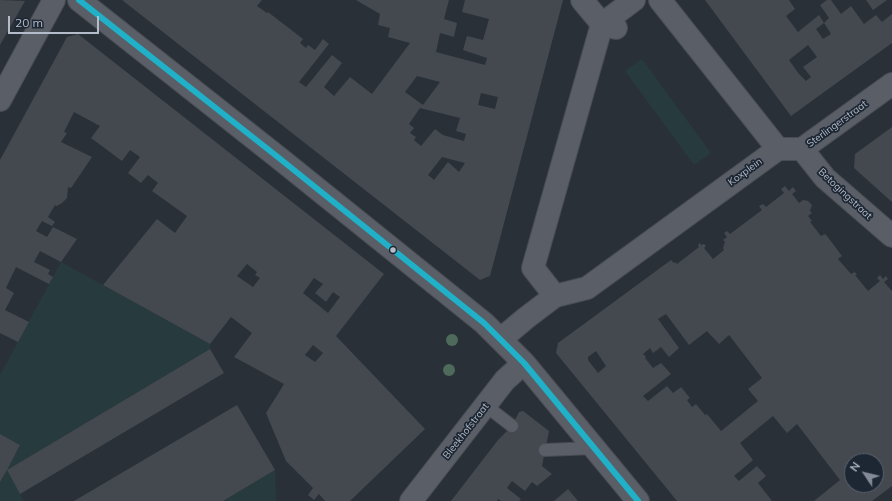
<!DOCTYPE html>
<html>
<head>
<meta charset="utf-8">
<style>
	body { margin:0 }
	#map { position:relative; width:892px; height:501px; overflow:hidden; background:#2a3038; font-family:Mulish,sans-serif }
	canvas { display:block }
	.north { position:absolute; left:844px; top:453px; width:40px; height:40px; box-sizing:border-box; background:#1d2633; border:1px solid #59626f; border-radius:50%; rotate:305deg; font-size:11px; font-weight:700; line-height:16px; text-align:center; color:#b4bcc9 }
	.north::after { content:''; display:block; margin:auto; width:14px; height:18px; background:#848b96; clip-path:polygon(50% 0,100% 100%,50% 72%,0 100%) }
	.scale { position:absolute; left:8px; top:16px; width:91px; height:18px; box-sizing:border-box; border:2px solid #b4bcc9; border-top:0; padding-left:5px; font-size:12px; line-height:14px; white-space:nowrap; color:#b4bcc9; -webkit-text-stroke:3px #1d2633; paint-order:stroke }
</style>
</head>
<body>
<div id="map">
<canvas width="892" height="501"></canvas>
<div class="north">N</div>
<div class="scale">20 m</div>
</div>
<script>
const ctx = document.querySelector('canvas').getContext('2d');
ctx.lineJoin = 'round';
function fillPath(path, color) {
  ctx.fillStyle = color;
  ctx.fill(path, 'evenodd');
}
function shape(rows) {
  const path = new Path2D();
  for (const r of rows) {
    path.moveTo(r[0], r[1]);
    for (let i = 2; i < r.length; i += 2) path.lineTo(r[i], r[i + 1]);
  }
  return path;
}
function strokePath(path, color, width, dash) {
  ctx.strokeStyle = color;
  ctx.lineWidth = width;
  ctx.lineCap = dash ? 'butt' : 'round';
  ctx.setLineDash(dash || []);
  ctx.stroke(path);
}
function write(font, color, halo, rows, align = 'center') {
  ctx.font = font + ' Mulish,sans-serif';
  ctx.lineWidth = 3.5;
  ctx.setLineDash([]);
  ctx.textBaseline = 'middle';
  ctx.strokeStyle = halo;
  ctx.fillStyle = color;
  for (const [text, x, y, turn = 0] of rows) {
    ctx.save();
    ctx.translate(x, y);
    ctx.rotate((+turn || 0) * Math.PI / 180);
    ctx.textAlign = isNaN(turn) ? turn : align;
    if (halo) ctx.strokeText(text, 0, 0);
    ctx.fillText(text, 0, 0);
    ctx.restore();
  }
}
fillPath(shape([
	[642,59,711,153,694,165,625,71],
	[61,262,210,344,210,349,7,470,24,501,0,501,0,482,20,445,0,434,0,375],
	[275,470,276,501,223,501]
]), '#273a3e');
fillPath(shape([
	[0,0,25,1,0,45],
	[122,0,262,0,257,6,267,13,268,12,303,39,300,43,306,48,308,45,315,50,323,39,329,44,299,82,306,87,332,55,342,63,324,87,334,96,350,77,372,94,410,43,388,37,390,28,378,25,380,14,356,0,449,0,444,19,457,23,454,37,440,33,436,52,485,65,487,58,463,50,467,36,483,40,489,19,462,12,465,0,563,0,490,276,480,280],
	[417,76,440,82,423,105,405,92],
	[481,93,498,97,495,109,478,105],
	[420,108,460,118,456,131,466,134,464,141,443,135,435,129,421,146,414,140,416,137,410,133,414,128,409,124],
	[442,157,465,163,459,172,448,162,434,180,428,175],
	[705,0,789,0,795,9,786,16,798,32,819,15,824,23,816,29,823,39,831,34,824,23,829,18,820,5,827,0,831,0,841,14,851,6,864,24,876,15,882,22,892,14,892,43,791,116],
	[808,45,817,57,803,67,811,77,806,81,799,74,789,60],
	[866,0,887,0,873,10],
	[78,34,384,274,336,336,425,429,350,501,325,501,319,494,314,500,308,495,313,488,286,461,266,413,284,384,234,357,252,333,231,317,210,344,103,285,157,219,175,233,187,216,152,191,158,183,148,175,141,183,128,173,140,157,130,150,122,161,91,138,100,126,74,112,64,132,67,133,61,142,92,157,71,188,68,187,67,198,62,203,57,206,55,205,48,217,55,222,52,226,42,221,36,231,47,237,53,227,77,239,61,262,40,251,34,262,50,270,48,274,53,277,49,284,16,267,6,288,14,293,5,310,29,322,18,342,0,333,0,160,67,37],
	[247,264,257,272,255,275,260,278,253,287,237,276],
	[314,278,323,284,315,293,326,302,333,292,340,297,328,313,303,293],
	[313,345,323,353,315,362,305,355],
	[892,127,892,202,854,168,855,154],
	[785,186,789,191,793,187,796,191,792,194,799,203,803,200,808,201,812,205,810,211,812,213,808,216,812,221,810,222,821,236,825,234,827,236,842,256,838,259,851,274,855,272,857,275,855,275,868,291,880,281,877,278,880,275,883,279,886,276,888,279,884,282,892,291,892,486,872,501,814,501,840,480,797,424,787,433,773,416,740,443,753,460,734,476,739,481,757,466,766,476,758,483,772,501,677,501,556,353,558,343,671,260,674,263,675,262,677,264,699,247,698,245,700,243,701,245,704,244,706,246,704,248,713,259,724,250,723,248,725,242,723,240,727,237,724,233,727,231,730,234,762,210,759,206,763,204,766,207,784,193,781,189],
	[666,314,689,345,707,331,719,344,729,335,762,378,748,389,758,401,721,431,707,414,705,415,696,404,692,407,687,400,690,398,681,387,673,393,667,386,648,401,643,396,671,374,661,363,653,368,645,358,646,357,643,354,650,348,653,353,661,347,669,357,679,348,658,319],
	[596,351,606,366,598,373,588,360,588,357],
	[852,461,876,461,876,485,852,485],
	[210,349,224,373,20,494,7,470,0,482,0,434,20,445,7,470],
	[237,405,275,470,223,501,74,501],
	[523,411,549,431,542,466,552,474,537,486,532,482,525,491,512,481,507,488,521,499,519,501,501,501,498,499,497,501,451,501,498,440,512,426,519,412],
	[568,489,578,501,554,501]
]), '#444950');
const lane = shape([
	[485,405,512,426],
	[545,450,594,448]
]);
const street = shape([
	[79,0,279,158,484,323,524,363,638,501],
	[582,0,602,24,616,28],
	[660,0,778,149],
	[0,100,54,0],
	[778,149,802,149,892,84],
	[802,149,825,178,892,236],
	[555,296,533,268,602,24,634,0],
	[501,339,526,318,555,296,587,288,778,149],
	[411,501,505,380,524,363]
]);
strokePath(lane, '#484c53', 14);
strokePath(street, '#484c53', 24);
strokePath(lane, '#5a5e66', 12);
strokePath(street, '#5a5e66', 22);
strokePath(shape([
	[79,0,279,158,484,323,524,363,638,501]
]), '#20b0c7', 6);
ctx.fillStyle = '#4e6a5a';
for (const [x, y] of [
	[452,340],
	[449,370]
]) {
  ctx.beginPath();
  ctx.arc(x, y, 6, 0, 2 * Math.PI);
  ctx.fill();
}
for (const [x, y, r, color] of [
	[393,250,3.5,"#b4bcc9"]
]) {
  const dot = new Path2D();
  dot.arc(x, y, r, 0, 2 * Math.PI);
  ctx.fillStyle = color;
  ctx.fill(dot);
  strokePath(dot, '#1d2633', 1.5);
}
write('10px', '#b4bcc9', '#1d2633', [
	["Sterlingerstraat",837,124,-36],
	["Koxplein",745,172,-36],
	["Betogingstraat",845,194,43],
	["Bleekhofstraat",466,431,-52]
]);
</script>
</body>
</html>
